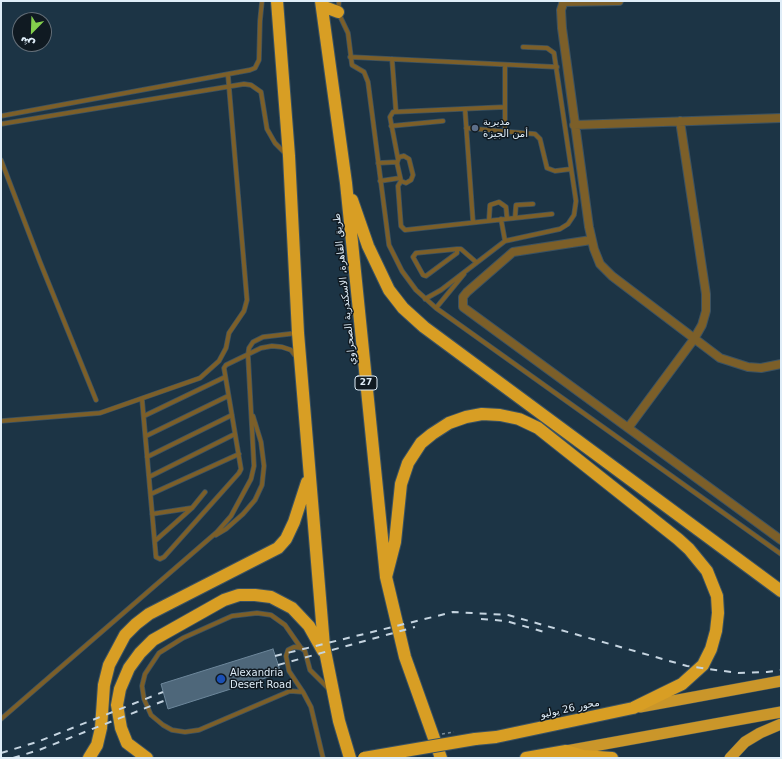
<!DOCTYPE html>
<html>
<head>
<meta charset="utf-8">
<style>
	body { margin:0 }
	#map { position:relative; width:782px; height:759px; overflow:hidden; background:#1c3445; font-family:"DejaVu Sans",Cairo,sans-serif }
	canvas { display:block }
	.frame { position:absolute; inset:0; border:2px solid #dfedf8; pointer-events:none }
	.north { position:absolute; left:12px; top:12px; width:40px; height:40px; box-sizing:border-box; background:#101a22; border:1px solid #636e78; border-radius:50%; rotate:203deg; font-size:11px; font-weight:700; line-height:16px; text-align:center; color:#dfedf8 }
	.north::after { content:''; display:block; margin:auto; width:14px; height:18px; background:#84cf4d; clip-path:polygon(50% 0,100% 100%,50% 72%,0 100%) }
</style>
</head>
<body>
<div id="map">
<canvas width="782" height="759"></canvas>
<div class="frame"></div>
<div class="north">ش</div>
</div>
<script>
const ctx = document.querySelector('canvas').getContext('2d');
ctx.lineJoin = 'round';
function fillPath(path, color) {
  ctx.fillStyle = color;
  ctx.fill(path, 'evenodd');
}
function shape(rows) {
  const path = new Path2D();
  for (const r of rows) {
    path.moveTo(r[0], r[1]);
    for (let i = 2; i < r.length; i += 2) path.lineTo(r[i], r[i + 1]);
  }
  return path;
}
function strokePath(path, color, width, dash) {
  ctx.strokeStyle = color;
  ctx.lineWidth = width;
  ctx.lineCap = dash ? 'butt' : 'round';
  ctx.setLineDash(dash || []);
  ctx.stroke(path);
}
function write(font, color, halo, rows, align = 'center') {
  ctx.font = font + ' "DejaVu Sans",Cairo,sans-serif';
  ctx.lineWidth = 3;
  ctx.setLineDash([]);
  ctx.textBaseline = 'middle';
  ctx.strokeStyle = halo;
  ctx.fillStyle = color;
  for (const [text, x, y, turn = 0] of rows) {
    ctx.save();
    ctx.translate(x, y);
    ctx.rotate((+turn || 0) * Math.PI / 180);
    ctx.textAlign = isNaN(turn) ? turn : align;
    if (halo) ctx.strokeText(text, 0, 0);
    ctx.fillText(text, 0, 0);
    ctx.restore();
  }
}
const building = shape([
	[273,649,281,673,168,709,161,684,273,649]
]);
fillPath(building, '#4e677a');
strokePath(building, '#6d879b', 1);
const service = shape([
	[339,1,338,12,348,33,352,65,364,72,368,82,389,245,402,271,416,290,436,308,781,554],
	[350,57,557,67],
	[392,59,396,112],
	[505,65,505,131],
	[465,109,473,222],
	[1,116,250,70,255,68,259,60,260,21,262,1],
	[1,124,244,84,251,85,261,92,267,129,275,143,285,153],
	[391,126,443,121],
	[466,128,535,134,540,139,547,168,555,171,571,169],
	[404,156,409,159,413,175,411,180,406,183,401,181,397,163,399,157,404,156],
	[398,159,390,117,393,112,505,107],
	[1,160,40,262,96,400],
	[378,163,397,162],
	[380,181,400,178],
	[401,181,398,186,401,226,405,230,552,214],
	[515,218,516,205,533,204],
	[501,219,505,241],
	[489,220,490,205,499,202,506,207,507,218],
	[457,249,457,253,426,276,423,275,413,257,416,253,457,249,461,249,476,262],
	[425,299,441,290,505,241,560,229,568,224,574,215,576,201,554,53,547,48,523,47],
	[436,308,464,274],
	[142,399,156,557,160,559,164,557,239,473,241,469,224,368,226,365,261,348,272,346,282,347,291,350,297,358],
	[144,416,225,377],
	[1,421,100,413,200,378,219,361,226,348,229,333,244,311,247,300,228,75],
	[146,436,228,396],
	[147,457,232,415],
	[149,477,235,434],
	[151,494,239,454],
	[152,514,191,508],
	[216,535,226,529,243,514,255,500,262,485,264,466,261,442,253,416],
	[155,541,192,508,205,492],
	[301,648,285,625,271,615,257,613,232,616,183,638,159,653,145,674,142,686,144,699,151,715,163,725,172,730,185,732,199,730,290,691,303,692,311,707,323,758],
	[303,692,289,671,286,656,288,650,294,647,301,648,305,651,310,670,329,689],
	[1,719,217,532,231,516,251,479,254,466,248,355,249,348,253,342,263,337,297,333]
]);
const minor = shape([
	[564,1,561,10,562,28,589,227,594,249,600,264,612,276,720,358,748,367,761,368,781,364],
	[563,2,619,1],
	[574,125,781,118],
	[591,240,513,252,467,292,463,297,463,307,781,540],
	[628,428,694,339,702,325,706,311,706,294,680,121]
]);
const trunk = shape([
	[640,707,781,681],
	[566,751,781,712],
	[730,758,745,742,760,733,781,724]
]);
const motorway = shape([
	[277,1,289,156,298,333,324,646,339,721,350,758],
	[321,1,346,183,386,577,405,657,441,758],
	[322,6,338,12],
	[352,200,368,246,389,290,403,308,424,327,781,591],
	[386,577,395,542,401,484,408,463,421,443,432,434,449,423,466,417,482,414,500,415,519,419,538,428,678,539,689,549,707,571,717,596,718,613,716,631,711,649,703,665,682,684,633,708,496,737,475,739],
	[89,758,97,745,101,728,104,685,109,665,125,635,136,624,149,614,278,548,286,539,294,522,307,482],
	[147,758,127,743,121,728,117,705,120,689,129,668,140,653,153,640,224,600,239,595,255,595,271,597,292,608,309,626,323,651],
	[526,758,566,751,583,756,612,758]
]);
strokePath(service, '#3b5262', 5.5);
strokePath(minor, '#3b5262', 10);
strokePath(trunk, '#3b5262', 12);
strokePath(motorway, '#3b5262', 14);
strokePath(shape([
	[442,734,454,732]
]), '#798c9b', 1.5, [3, 3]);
strokePath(service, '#7c5f29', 4);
strokePath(minor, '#7c5f29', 8);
strokePath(trunk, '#ca962a', 11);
strokePath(motorway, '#d89e24', 12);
strokePath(shape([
	[481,619,506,621,548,633],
	[275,656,453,612,508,615,687,666,738,673,767,672,781,670],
	[278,665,415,627],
	[1,753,37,742,163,692],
	[13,758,39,750,166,700]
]), '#c5d4e0', 2, [7, 7]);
const motorwayBridge = shape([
	[364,758,475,739]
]);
strokePath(motorwayBridge, '#3b5262', 14, []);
strokePath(motorwayBridge, '#d89e24', 12);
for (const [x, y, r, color] of [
	[475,128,4,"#5c6f8a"],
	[221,679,5,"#1a4fb4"]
]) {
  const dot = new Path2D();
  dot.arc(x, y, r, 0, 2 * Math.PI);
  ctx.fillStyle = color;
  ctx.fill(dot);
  strokePath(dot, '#101a22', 1.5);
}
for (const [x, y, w] of [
	[366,383,22]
]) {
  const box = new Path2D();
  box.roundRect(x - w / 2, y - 7, w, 14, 3);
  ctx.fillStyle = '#101a22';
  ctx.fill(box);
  strokePath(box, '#dfedf8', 1);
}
write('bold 9px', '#dfedf8', null, [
	["27",366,383]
]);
write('10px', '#dfedf8', '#101a22', [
	["مديرية",483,122],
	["أمن الجيزة",483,134],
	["Alexandria",230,673],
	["Desert Road",230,685]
], 'left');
write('10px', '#dfedf8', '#101a22', [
	["طريق القاهرة, الاسكندرية الصحراوي",345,289,-96],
	["محور 26 يوليو",570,709,-12]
]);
</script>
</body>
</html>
